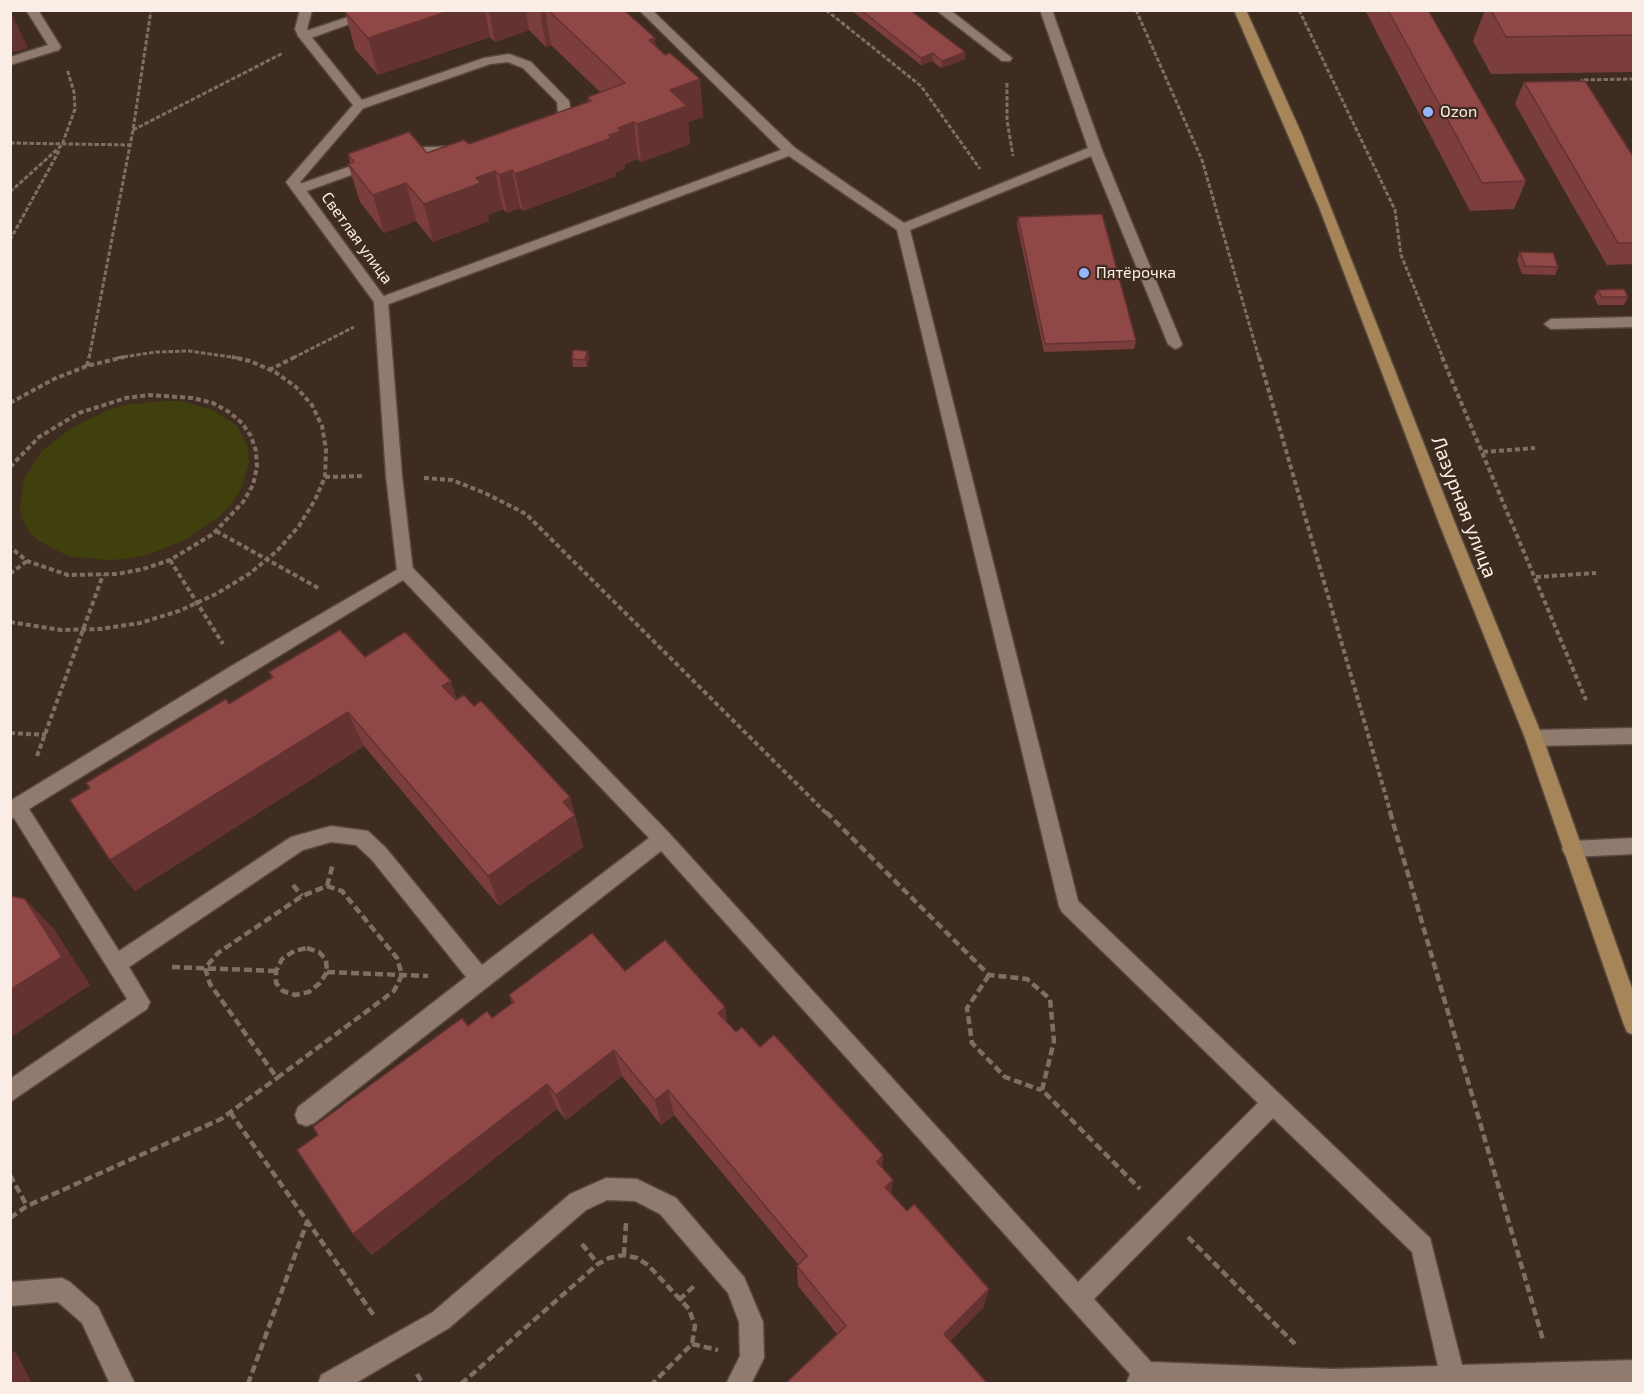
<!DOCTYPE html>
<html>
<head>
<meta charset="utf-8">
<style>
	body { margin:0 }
	#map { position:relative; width:1644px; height:1394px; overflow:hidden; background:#3f2c21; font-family:"Exo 2",sans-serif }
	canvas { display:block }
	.frame { position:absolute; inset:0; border:12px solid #faede6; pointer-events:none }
</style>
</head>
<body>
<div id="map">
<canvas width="1644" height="1394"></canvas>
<div class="frame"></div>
</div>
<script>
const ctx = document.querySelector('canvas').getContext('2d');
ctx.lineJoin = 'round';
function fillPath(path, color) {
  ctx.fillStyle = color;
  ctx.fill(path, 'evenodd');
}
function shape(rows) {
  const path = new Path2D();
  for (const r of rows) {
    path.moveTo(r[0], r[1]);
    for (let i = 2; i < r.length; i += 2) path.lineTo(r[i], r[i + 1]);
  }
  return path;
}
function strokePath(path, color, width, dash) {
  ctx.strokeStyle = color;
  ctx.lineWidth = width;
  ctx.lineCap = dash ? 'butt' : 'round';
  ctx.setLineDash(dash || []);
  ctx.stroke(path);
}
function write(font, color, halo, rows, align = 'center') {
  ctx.font = font + ' "Exo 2",sans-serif';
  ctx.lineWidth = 4.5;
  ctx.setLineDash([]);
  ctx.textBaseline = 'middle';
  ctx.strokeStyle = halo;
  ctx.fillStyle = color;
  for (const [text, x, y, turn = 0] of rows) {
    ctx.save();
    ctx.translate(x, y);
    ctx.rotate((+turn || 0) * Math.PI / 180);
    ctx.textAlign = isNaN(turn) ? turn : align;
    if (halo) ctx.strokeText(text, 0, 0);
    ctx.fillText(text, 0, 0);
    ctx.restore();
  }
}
fillPath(shape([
	[163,401,181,401,213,410,237,426,248,448,249,462,241,489,232,503,220,516,187,539,147,555,126,559,106,560,68,556,39,541,29,531,22,519,20,506,24,479,42,451,71,428,106,411,125,405]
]), '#40400e');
const lane = shape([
	[26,10,38,10,61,47,59,50,10,65,10,57,48,45,26,10],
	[369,10,388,10,308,39,304,40,298,36,300,33,369,10],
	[639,10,652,10,795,148,904,223,1088,148,1040,10,1052,10,1102,150,1182,344,1180,347,1175,349,1168,344,1091,156,910,230,1078,901,1430,1238,1462,1365,1634,1360,1634,1384,1126,1384,1130,1374,661,851,314,1123,306,1126,298,1123,295,1115,298,1107,466,977,372,860,356,845,331,842,303,850,129,967,150,1002,147,1009,10,1102,10,1079,127,999,14,818,10,819,10,801,233,665,405,565,411,566,669,833,1078,1282,1258,1103,1062,912,1059,906,897,230,789,156,386,305,376,305,374,302,376,299,781,150,639,10],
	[403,580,649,838,482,965,386,848,368,831,331,826,291,837,119,951,29,809,403,580],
	[1273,1118,1412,1252,1438,1366,1333,1369,1151,1362,1094,1299,1273,1118],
	[936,10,950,10,1012,58,1010,61,1002,61,936,10],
	[509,54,531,62,569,101,571,113,553,130,543,130,542,127,558,112,557,102,523,68,508,62,490,64,364,108,360,109,354,105,356,102,484,58,509,54],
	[459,146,464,147,466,150,464,153,403,156,396,152,403,148,459,146],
	[374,158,379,159,381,162,379,165,304,192,299,193,292,189,294,186,374,158],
	[1634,317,1634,327,1551,329,1544,324,1551,319,1634,317],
	[1634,728,1634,744,1534,746,1528,743,1525,738,1528,733,1534,730,1634,728],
	[1634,838,1634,854,1572,857,1565,855,1562,849,1565,843,1572,841,1634,838],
	[606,1178,637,1179,676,1198,744,1277,763,1322,764,1358,751,1384,726,1384,740,1356,739,1322,728,1293,660,1214,635,1201,607,1200,586,1210,449,1328,354,1384,318,1384,321,1375,433,1312,570,1194,606,1178],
	[62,1278,70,1282,98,1307,135,1384,110,1384,82,1323,58,1302,10,1306,10,1282,62,1278]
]);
const street = shape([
	[300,10,312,10,307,29,310,35,366,105,300,182,388,302,402,476,413,571,411,576,405,577,399,576,397,571,386,476,374,302,286,182,353,105,298,36,295,29,300,10]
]);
const secondary = shape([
	[1234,10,1246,10,1303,137,1455,523,1543,738,1634,994,1634,1035,1627,1032,1624,1025,1525,738,1439,523,1319,207,1234,10]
]);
strokePath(lane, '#58483e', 3);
strokePath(street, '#58483e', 3);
strokePath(secondary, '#58483e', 3);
strokePath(shape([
	[826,10,921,86,980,169],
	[1136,10,1202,160,1259,358],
	[1299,10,1395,210,1401,255,1443,358],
	[1007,83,1007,120,1013,156],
	[1584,84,1582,80,1634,79],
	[133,130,283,53],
	[10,143,130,145],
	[10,192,62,145,75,109,74,92,67,69],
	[10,240,59,151],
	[89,358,133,130,151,10],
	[117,358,156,352,189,351,238,358],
	[293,358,354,327]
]), '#7f6e65', 3, [4.5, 2]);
strokePath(shape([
	[1259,357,1391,814],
	[1442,357,1586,700],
	[87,366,89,357],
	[269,370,295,357],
	[10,403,54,379,87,366,124,357],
	[1483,452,1535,448],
	[10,467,39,437,79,413,126,398,150,395,193,398,213,403,229,412,242,423,251,436,256,451,257,467,253,485,243,502,213,534,170,560,143,569,117,574,68,575,27,561,10,547],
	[325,477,363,476],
	[424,478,452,480,485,493,526,514,827,814],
	[216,531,320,589],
	[170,560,223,644],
	[10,574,27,561],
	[1536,577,1596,573],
	[10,622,61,630,100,629,140,623,179,611,216,594,249,574,277,551,299,526,315,500,325,477,326,449,322,426,312,405,296,387,275,372,250,361,232,357],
	[10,733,46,735],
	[37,756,103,575]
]), '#7f6e65', 4, [5, 3]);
strokePath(shape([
	[826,812,989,975,1027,979,1050,999,1054,1041,1042,1090,1140,1189],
	[1390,812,1543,1340],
	[293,885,302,896],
	[327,886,342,891,397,958,402,975,394,991,277,1078,210,984,205,968,218,953,302,896,327,886],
	[327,886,333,864],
	[307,948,319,952,326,960,327,972,320,983,309,992,295,995,283,991,276,983,276,971,282,959,294,951,307,948],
	[172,967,276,971],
	[327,972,428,976],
	[989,975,967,1008,972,1043,1005,1077,1041,1090],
	[230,1112,375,1317],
	[10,1175,27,1206],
	[10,1218,27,1206,221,1119,277,1078],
	[1188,1237,1295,1344],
	[582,1244,598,1264],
	[624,1255,626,1223],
	[679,1300,694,1286],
	[692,1344,718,1350],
	[417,1374,423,1384],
	[248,1384,307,1222],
	[461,1384,598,1264,609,1258,624,1255,637,1258,648,1265,689,1309,695,1326,692,1344,652,1384]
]), '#7f6e65', 4.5, [8, 4]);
fillPath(lane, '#917b6e');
fillPath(street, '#917b6e');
fillPath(secondary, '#a68558');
fillPath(shape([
	[350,10,624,10,656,46,665,55,700,79,703,117,688,122,690,144,641,162,638,159,625,164,625,168,616,172,616,176,523,211,520,208,507,213,503,209,488,215,489,221,433,242,416,221,384,233,360,202,348,164,350,163,348,154,427,153,469,144,588,102,588,97,600,92,551,45,546,47,529,30,495,42,490,37,378,75,355,49,345,12],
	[851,10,910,10,965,52,965,59,941,68,932,61,921,65],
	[1365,10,1428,10,1526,181,1514,209,1470,211],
	[1485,10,1634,10,1634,72,1491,74,1473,41],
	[1524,82,1634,158,1634,264,1607,265,1515,104],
	[1018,217,1136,341,1134,349,1044,352,1017,224],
	[1520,252,1558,267,1555,275,1522,274,1517,260],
	[1598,290,1628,297,1624,305,1598,305,1594,297],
	[587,351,589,358,587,367,573,367,572,359],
	[365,657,457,699,474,706,570,797,583,847,499,906,364,746,135,891,110,860,272,678,269,672],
	[625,971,728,1024,736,1032,760,1047,883,1155,882,1168,891,1194,907,1211,989,1289,983,1308,950,1341,987,1383,786,1383,837,1334,798,1286,797,1266,799,1265,674,1115,661,1125,622,1076,566,1120,557,1109,372,1255,353,1234,468,1026,492,1018,512,1003,509,995]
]), '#7c3e3d');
fillPath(shape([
	[452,10,485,10,490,37,378,75,368,38],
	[489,10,526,10,529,30,495,42],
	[540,10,545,10,551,45,546,47],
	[10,11,28,48,10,53],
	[655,38,659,76,649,40],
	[965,52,965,59,941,68,942,61],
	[933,53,932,61,921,65,921,58],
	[700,79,703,117,688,122,690,144,641,162,637,124,670,90],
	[634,122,638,159,625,164,625,168,616,172,616,176,523,211,515,174,609,135,618,128],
	[512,170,520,208,507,213,499,175],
	[495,171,503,209,488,215,489,221,433,242,424,204,476,178],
	[406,183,416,221,384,233,373,195],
	[587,351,589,358,587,367,585,360],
	[451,681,462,715,442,686],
	[348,712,364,746,135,891,110,860],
	[570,797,583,847,499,906,488,876,563,802],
	[25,899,54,929,90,985,10,1038,10,990],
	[725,1007,729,1035,718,1013],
	[614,1050,622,1076,566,1120,556,1095],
	[547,1084,557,1109,372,1255,353,1234],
	[668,1090,674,1115,661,1125,655,1100],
	[883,1155,881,1179,877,1162],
	[893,1180,890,1202,885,1187],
	[989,1289,983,1308,939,1351,944,1334],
	[10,1350,16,1353,32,1383,10,1383]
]), '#653232');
const building = shape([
	[350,10,452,10,368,38,345,12,350,10],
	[548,10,624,10,655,38,649,40,665,55,670,53,700,79,670,90,687,106,637,124,634,122,618,128,621,131,609,135,611,138,515,174,512,170,499,175,495,171,476,178,481,183,424,204,406,183,373,195,348,164,354,162,348,154,409,132,427,153,464,140,469,144,591,101,588,97,625,83,548,10],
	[861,10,910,10,965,52,942,61,933,53,921,58,861,10],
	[1388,10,1428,10,1526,181,1482,183,1388,10],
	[1491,10,1634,10,1634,35,1506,37,1491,10],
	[1585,81,1634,158,1634,243,1618,243,1524,82,1585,81],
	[1102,214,1136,341,1045,344,1018,217,1102,214],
	[1520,252,1553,253,1558,267,1525,266,1520,252],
	[1624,289,1628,297,1602,297,1598,290,1624,289],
	[573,350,587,351,585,360,572,359,573,350],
	[340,630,365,657,405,632,451,681,442,686,456,700,464,695,474,706,481,701,570,797,563,802,575,815,488,876,348,712,110,860,70,800,90,788,86,783,226,699,229,704,273,677,269,672,340,630],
	[10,896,25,899,62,957,10,990,10,896],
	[592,933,625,971,665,940,725,1007,718,1013,736,1032,742,1027,760,1047,774,1035,883,1155,877,1162,893,1180,885,1187,907,1211,914,1204,989,1289,944,1334,987,1383,786,1383,846,1326,797,1266,807,1256,668,1090,655,1100,614,1050,556,1095,547,1084,353,1234,297,1150,318,1135,313,1127,462,1018,468,1026,487,1011,492,1018,514,1002,509,995,592,933]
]);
fillPath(building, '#904847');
strokePath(building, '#653232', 1.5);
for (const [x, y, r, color] of [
	[1428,112,6,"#97b6fd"],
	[1084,273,6,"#97b6fd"]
]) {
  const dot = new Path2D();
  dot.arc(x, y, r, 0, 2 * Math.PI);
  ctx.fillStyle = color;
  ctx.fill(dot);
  strokePath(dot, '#3f2c21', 2);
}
write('16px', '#faede6', '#3f2c21', [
	["Ozon",1440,112],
	["Пятёрочка",1096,273]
], 'left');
write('16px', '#faede6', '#3f2c21', [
	["Светлая улица",357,238,54]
]);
write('20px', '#faede6', '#3f2c21', [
	["Лазурная улица",1464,507,69]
]);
</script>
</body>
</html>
